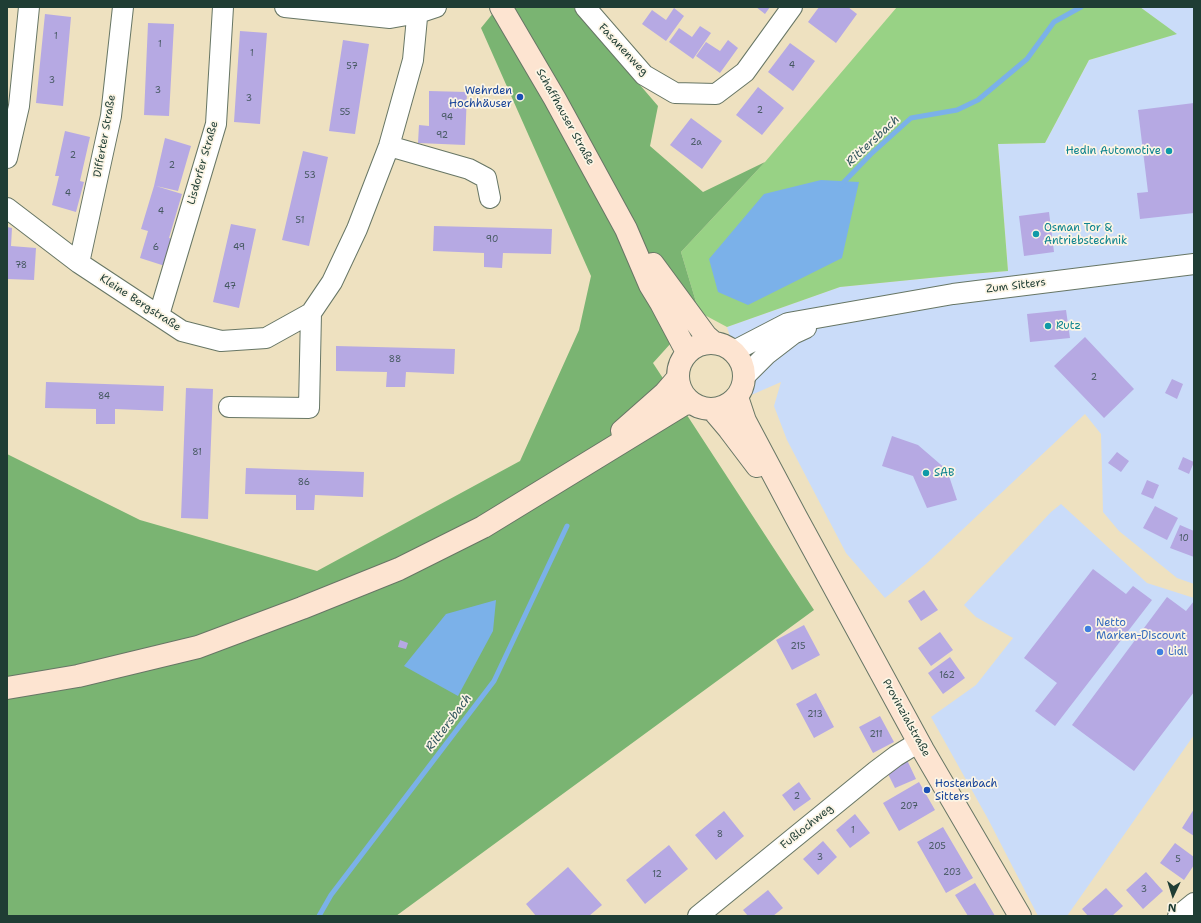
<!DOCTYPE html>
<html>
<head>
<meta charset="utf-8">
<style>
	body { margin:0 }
	#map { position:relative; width:1201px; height:923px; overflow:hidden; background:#eee1c0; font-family:"Shantell Sans",sans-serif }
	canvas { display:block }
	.frame { position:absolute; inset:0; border:8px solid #1f3d34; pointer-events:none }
	.north { position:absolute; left:1153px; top:875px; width:40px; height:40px; -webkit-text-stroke:3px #fcf5e5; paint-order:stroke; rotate:184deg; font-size:11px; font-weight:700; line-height:16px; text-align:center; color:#1f3d34 }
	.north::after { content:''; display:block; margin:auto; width:14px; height:18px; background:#1f3d34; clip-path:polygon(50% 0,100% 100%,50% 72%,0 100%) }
</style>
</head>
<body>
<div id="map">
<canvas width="1201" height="923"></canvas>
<div class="frame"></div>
<div class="north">N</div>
</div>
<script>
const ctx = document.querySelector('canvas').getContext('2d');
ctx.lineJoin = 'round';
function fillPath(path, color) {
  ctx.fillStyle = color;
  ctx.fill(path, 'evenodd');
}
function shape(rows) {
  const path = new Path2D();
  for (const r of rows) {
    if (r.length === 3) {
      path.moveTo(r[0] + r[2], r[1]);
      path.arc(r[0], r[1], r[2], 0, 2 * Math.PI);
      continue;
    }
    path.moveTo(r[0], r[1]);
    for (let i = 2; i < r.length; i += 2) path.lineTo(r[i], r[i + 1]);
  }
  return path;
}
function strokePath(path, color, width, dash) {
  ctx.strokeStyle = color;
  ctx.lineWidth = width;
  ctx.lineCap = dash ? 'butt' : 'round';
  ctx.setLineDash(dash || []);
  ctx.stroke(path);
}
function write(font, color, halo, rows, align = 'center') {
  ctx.font = font + ' "Shantell Sans",sans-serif';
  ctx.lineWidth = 3.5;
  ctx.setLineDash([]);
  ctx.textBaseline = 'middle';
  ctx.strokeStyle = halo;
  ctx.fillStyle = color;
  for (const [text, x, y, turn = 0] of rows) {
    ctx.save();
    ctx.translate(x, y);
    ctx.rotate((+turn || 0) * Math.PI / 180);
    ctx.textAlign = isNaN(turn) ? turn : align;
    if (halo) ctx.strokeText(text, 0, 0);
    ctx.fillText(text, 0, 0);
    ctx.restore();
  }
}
fillPath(shape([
	[1140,7,1194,7,1194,584,1177,578,1119,531,1103,512,1101,434,1085,414,926,564,885,598,846,553,787,440,774,406,781,382,749,396,727,327,840,287,970,274,1008,271,998,144,1045,143,1089,60,1176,34],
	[1061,504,1147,583,1194,598,1194,735,1067,916,1038,916,988,819,931,717,976,685,1013,638,976,617,964,605,1051,512]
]), '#cadcf9');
fillPath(shape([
	[897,7,1140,7,1177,34,1089,60,1045,143,998,144,1008,271,970,274,840,287,727,327,699,312,681,252,765,162]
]), '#98d285');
fillPath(shape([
	[498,7,573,7,658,106,650,146,703,192,765,162,681,252,699,312,653,363,814,610,396,916,7,916,7,454,140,520,317,571,520,461,579,330,591,276,481,28]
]), '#7ab472');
fillPath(shape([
	[821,180,859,182,842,258,748,305,718,292,709,259,764,194],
	[496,600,493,631,458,696,404,666,446,614]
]), '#7bb1e9');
strokePath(shape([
	[841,185,871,154,911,118,957,110,978,100,1027,59,1054,22,1081,7],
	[319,916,331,895,494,681,567,526]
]), '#7bb1e9', 5);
fillPath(shape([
	[756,7,770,7,765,14],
	[819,7,848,7,857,14,836,43,808,22],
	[674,8,684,16,666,41,642,24,652,10,666,20],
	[45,14,71,17,63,106,36,103],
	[148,23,174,24,169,116,144,115],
	[700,26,711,33,693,59,669,42,679,28,692,37],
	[240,31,267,33,260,124,234,122],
	[343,40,369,44,355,134,329,131],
	[728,40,738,48,720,73,696,56,706,42,720,51],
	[790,43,815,61,793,91,768,72],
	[758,87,784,108,762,135,736,115],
	[429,91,467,92,465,145,418,143,419,125,429,126],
	[1194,103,1194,213,1140,219,1137,193,1148,192,1138,110],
	[691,118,722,141,702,169,670,145],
	[65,131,90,137,80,181,84,182,76,212,52,205,59,176,55,176],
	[165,138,191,146,178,191,156,186,182,194,169,238,173,239,165,266,140,258,148,231,141,229,154,186],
	[303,151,328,157,309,246,282,240],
	[1049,212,1054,252,1024,256,1019,216],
	[231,224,256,229,239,308,213,302],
	[434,226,552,229,551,254,503,253,502,268,484,267,484,253,433,251],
	[7,227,12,228,11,246,36,248,34,280,7,279],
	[1066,310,1070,338,1030,342,1027,314],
	[1085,337,1134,389,1104,418,1054,366],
	[336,346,455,349,454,374,406,372,405,387,386,387,387,372,336,371],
	[1172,379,1183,384,1177,399,1165,393],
	[46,382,164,386,163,411,115,409,115,424,96,424,96,409,45,408],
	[186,388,213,389,208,519,181,518],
	[892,436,918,445,947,470,957,500,927,508,913,476,882,466],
	[1117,452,1129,461,1121,472,1108,463],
	[1183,457,1194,462,1189,474,1178,469],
	[246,468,364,472,363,497,315,495,314,510,296,510,296,495,245,494],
	[1147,480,1159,485,1153,499,1141,494],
	[1155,506,1178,518,1167,540,1143,528],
	[1180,525,1194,531,1194,557,1170,548],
	[1093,569,1126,594,1133,586,1152,600,1055,726,1035,711,1057,683,1024,658],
	[924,590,938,610,921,621,908,601],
	[1167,597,1186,611,1194,601,1194,692,1134,771,1072,725],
	[804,625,820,655,792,670,776,640],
	[940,632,953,650,931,666,918,648],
	[400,640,408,643,406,649,398,647],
	[950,657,965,678,943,694,928,673],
	[816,693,834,727,814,738,796,704],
	[880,716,894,742,873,753,859,727],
	[907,760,916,779,895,788,886,770],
	[799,782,811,799,794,811,782,795],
	[919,782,935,810,899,831,883,803],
	[1194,809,1194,836,1182,828],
	[724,811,744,836,716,860,695,835],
	[855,814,870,833,850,848,836,830],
	[943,827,973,878,946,893,917,842],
	[823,841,837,857,818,875,803,859],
	[1175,843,1194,857,1194,865,1184,880,1160,863],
	[669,845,688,869,645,904,626,880],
	[568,867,602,905,589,916,536,916,526,904],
	[1146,872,1163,891,1143,909,1126,890],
	[975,883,985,899,995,916,968,916,955,895],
	[1106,888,1123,906,1112,916,1088,916,1082,909],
	[768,890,783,908,773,916,748,916,743,910]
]), '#b6a9e3');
const street = shape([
	[285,7,390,18,418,13,436,7],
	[585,7,644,75,675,93,716,94,745,72,792,7],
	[389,146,469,169,486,178,490,198],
	[7,158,19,106,29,7],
	[7,208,79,263,182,331,221,341,266,338,311,313,332,282,357,229,389,146,413,60,418,7],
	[79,263,111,116,123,7],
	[159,315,216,124,223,7],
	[734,351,788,323,953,294,1194,264],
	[744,377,767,354,793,334,806,328],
	[229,407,309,408,311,313],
	[698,916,876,771,896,756,919,742],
	[1178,916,1194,903]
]);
const secondary = shape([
	[501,7,555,99,626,229,650,285,661,303,687,352],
	[653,264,706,336,713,342],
	[711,376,33],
	[737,397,745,421,796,517,923,750,1020,916],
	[712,409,729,429,757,466],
	[622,431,665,393,677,379],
	[7,688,78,676,198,647,302,608,399,569,483,527,684,404,691,403]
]);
strokePath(street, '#677665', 22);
strokePath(secondary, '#677665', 24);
strokePath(street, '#fff', 20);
strokePath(secondary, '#fde4d1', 22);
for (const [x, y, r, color] of [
	[520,97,4,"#1a4fb4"],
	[1169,151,4,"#0f9aa8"],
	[1036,234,4,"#0f9aa8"],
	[1048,326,4,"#0f9aa8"],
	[926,473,4,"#0f9aa8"],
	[1088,629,4,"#3f7fe0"],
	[1160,652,4,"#3f7fe0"],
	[927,790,4,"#1a4fb4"]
]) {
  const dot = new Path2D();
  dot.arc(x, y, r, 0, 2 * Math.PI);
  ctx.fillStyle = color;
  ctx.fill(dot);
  strokePath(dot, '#fcf5e5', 1.5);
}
write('9px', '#455860', null, [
	["1",56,37],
	["1",160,45],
	["1",252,54],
	["4",792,66],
	["57",352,67],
	["3",52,81],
	["3",158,91],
	["3",249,99],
	["2",760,111],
	["55",345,113],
	["94",447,118],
	["92",442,136],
	["2a",696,143],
	["2",73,156],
	["2",172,166],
	["53",310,176],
	["4",68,194],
	["4",161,212],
	["51",300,221],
	["90",492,240],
	["6",156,248],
	["49",239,248],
	["78",21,266],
	["47",230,287],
	["88",395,360],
	["2",1094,378],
	["84",104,397],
	["81",197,453],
	["86",304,483],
	["10",1184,539],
	["215",798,647],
	["162",947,676],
	["213",815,715],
	["211",876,735],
	["2",797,797],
	["207",909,807],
	["1",853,831],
	["8",720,835],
	["205",937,847],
	["3",820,858],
	["5",1178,860],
	["203",952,873],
	["12",657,875],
	["3",1144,890]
]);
write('11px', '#1f3d34', '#fcf5e5', [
	["Fasanenweg",623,50,47],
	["Schaffhauser Straße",565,117,61],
	["Differter Straße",105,136,-80],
	["Lisdorfer Straße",203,163,-74],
	["Zum Sitters",1016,286,-7],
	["Kleine Bergstraße",140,303,33],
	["Provinzialstraße",906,718,61],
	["Fußlochweg",807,827,-39]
]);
write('11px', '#164399', '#fcf5e5', [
	["Wehrden",512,91],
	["Hochhäuser",512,104],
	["Hostenbach",935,784,"left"],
	["Sitters",935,797,"left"]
], 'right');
write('11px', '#0d838f', '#fcf5e5', [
	["Hedin Automotive",1161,151,"right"],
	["Osman Tor &",1044,228],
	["Antriebstechnik",1044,241],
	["Rutz",1056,326],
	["SAB",934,473]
], 'left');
write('11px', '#366cbe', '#fcf5e5', [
	["Netto",1096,623],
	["Marken-Discount",1096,636],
	["Lidl",1168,652]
], 'left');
write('italic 12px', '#365a61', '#fcf5e5', [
	["Rittersbach",873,141,-43],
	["Rittersbach",449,723,-53]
]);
</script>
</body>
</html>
